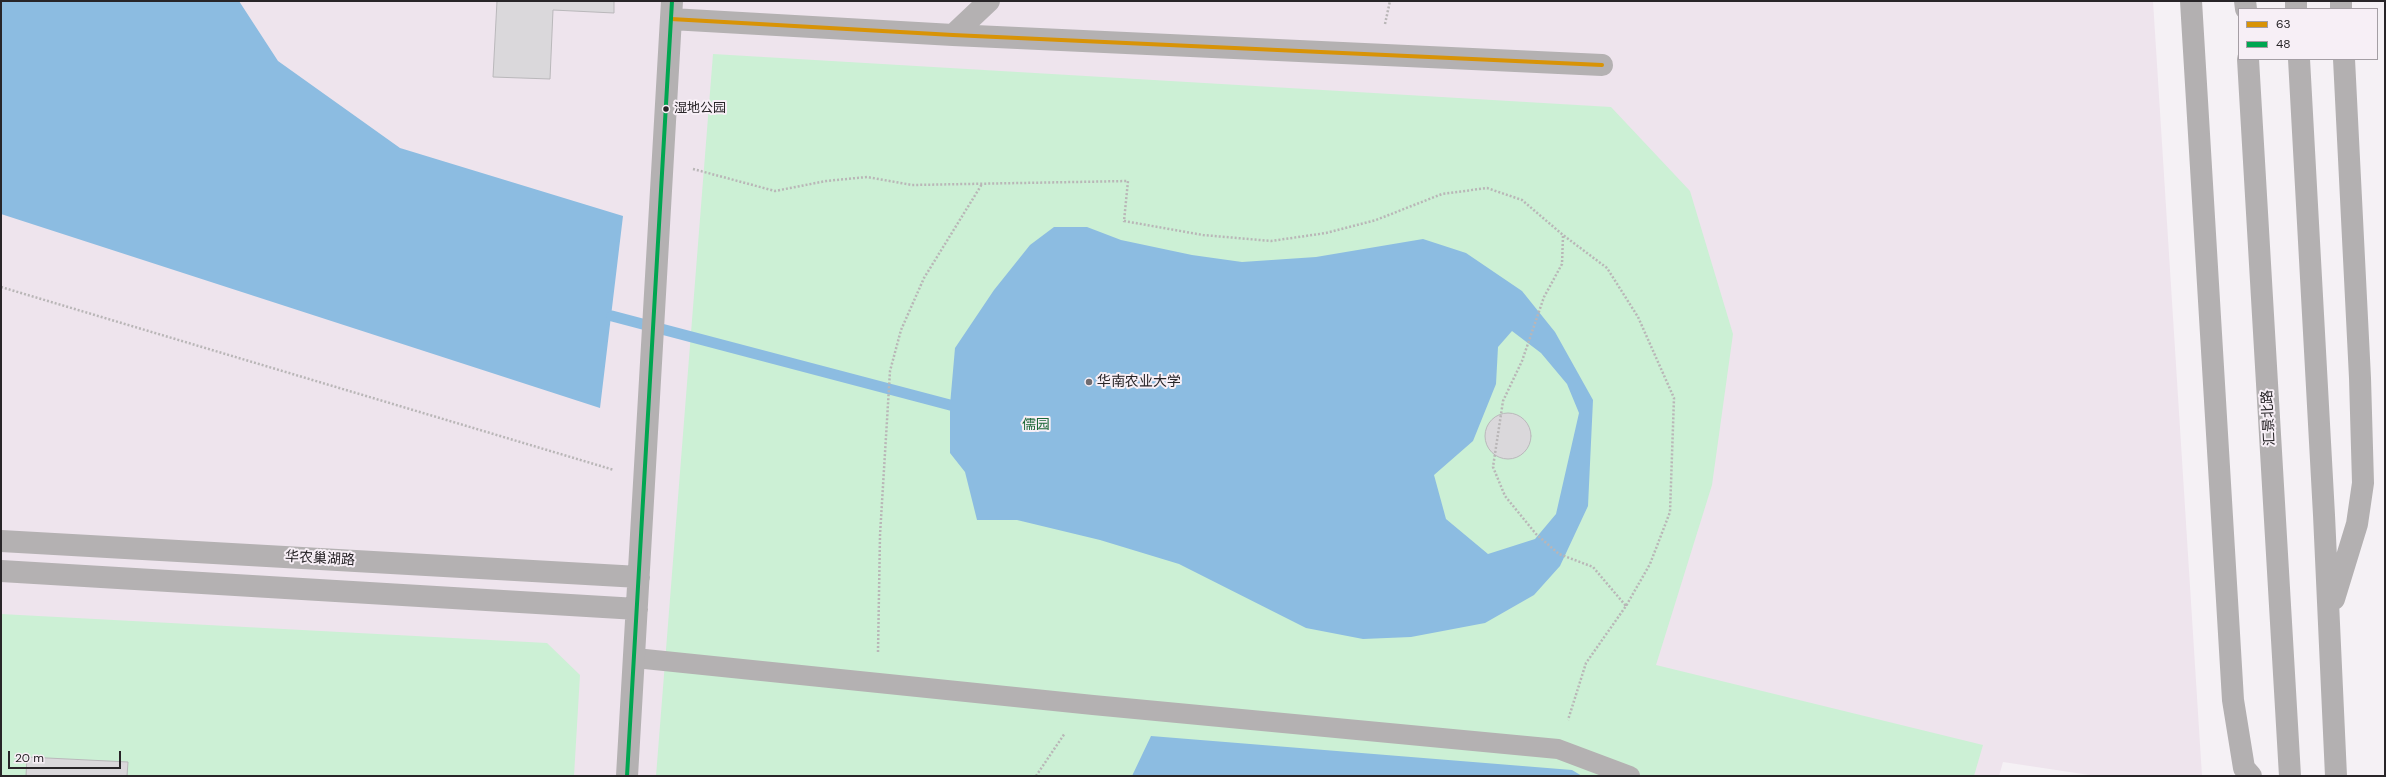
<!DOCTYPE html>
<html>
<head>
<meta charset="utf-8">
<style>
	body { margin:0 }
	#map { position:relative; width:2386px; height:777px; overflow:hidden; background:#f5f1f5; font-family:"DM Sans",sans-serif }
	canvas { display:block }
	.frame { position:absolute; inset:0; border:2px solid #282528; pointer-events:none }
	.legend { position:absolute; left:2238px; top:8px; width:140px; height:52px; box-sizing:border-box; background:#f7eff6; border:1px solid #a49ea4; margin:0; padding:5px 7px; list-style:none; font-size:12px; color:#282528 }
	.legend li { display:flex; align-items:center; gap:8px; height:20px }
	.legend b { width:20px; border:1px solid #a49ea4 }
	.scale { position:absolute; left:8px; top:751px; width:113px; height:18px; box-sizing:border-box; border:2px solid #282528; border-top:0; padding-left:5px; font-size:12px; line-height:14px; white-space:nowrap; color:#282528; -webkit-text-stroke:3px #f7eff6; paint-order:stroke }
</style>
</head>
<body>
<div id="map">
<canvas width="2386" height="777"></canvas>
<div class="frame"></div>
<ul class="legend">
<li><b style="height:5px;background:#d89306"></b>63</li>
<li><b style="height:5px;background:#00a651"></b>48</li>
</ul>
<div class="scale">20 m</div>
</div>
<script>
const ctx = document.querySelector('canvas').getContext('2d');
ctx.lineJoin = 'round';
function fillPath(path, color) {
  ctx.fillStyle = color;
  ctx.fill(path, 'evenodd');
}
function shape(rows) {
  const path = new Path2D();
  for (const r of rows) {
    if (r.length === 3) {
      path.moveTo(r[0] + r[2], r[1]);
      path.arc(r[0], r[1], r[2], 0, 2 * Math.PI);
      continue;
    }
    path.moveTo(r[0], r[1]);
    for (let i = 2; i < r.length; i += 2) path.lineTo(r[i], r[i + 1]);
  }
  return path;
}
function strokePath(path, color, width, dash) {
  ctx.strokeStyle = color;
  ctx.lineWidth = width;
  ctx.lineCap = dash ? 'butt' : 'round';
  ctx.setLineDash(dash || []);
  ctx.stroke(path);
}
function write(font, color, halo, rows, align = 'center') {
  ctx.font = font + ' "DM Sans","Noto Sans SC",sans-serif';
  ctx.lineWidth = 4;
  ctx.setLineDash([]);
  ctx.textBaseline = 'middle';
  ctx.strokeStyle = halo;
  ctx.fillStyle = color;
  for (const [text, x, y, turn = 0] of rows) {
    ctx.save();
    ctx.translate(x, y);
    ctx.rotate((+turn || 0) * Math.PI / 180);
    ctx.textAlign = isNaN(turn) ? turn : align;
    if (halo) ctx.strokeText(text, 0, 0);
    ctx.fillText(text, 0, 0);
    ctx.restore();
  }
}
fillPath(shape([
	[1,1,2153,1,2202,776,2096,776,2003,762,1999,776,1,776]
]), '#eee4ed');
fillPath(shape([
	[713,54,1611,107,1690,191,1733,334,1712,485,1656,665,1983,745,1974,776,656,776],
	[1,614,547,643,580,675,574,776,1,776]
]), '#ccf0d5');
fillPath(shape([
	[1,1,239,1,278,61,400,148,623,216,600,408,1,214],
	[1054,227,1087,227,1121,240,1192,255,1242,262,1316,257,1423,239,1466,253,1522,291,1555,332,1593,400,1588,506,1560,566,1534,595,1485,623,1411,637,1363,639,1306,628,1179,564,1100,540,1017,520,977,520,965,472,950,453,950,405,955,348,994,290,1030,245],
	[1512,331,1541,353,1567,384,1579,413,1556,514,1535,539,1488,554,1446,519,1434,475,1473,441,1496,384,1498,347],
	[1151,736,1572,770,1582,776,1132,776]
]), '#8cbce1');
strokePath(shape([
	[612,316,950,405]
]), '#8cbce1', 11);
const building = shape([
	[497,1,614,1,614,13,553,10,550,79,493,77,497,1],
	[1508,436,23],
	[27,757,128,762,127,776,26,776,27,757]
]);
fillPath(building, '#dad8db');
strokePath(building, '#bab8bb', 1);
strokePath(shape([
	[1385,24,1390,1],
	[693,169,775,191,826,181,867,177,912,185,1128,181,1124,221,1203,235,1271,241,1326,233,1376,220,1442,194,1487,188,1522,200,1563,235,1607,268,1638,317,1674,398,1670,512,1650,564,1626,606,1586,663,1568,720],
	[1563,236,1562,264,1544,297,1522,361,1503,401,1493,467,1505,496,1536,534,1559,554,1593,567,1626,606],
	[1,287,614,470],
	[878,652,880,535,890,371,901,330,924,278,982,184],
	[1036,776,1065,733]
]), '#b9b6b7', 2.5, [2, 2]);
strokePath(shape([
	[635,658,1093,705,1558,749,1630,776]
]), '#b4b1b2', 20);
strokePath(shape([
	[671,19,953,35,1602,65],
	[953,35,989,1],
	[1,541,639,577],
	[1,571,637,609],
	[627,776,672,1]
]), '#b4b1b2', 22);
strokePath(shape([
	[2191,1,2233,700,2244,768,2251,776],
	[2245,1,2246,9],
	[2296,1,2296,9],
	[2341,1,2341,9],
	[2248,59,2290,776],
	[2299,59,2324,515,2336,776],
	[2334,599,2357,524,2363,483,2360,378,2344,59]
]), '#b3b0b1', 22);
strokePath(shape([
	[671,19,953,35,1602,65]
]), '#d89306', 4);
strokePath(shape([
	[627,776,672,1]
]), '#00a651', 4);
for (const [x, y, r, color] of [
	[666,109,3.5,"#282528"],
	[1089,382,4,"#706c70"]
]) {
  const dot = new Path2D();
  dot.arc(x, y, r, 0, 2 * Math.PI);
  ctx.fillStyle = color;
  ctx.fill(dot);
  strokePath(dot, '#f7eff6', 1.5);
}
write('13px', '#282528', '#f7eff6', [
	["湿地公园",674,109]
], 'left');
write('14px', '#282528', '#f7eff6', [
	["华南农业大学",1097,382]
], 'left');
write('14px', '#282528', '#f7eff6', [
	["汇景北路",2269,418,-93],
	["华农巢湖路",320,559,3]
]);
write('14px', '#1c6837', '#f7eff6', [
	["儒园",1036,425]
]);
</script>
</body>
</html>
